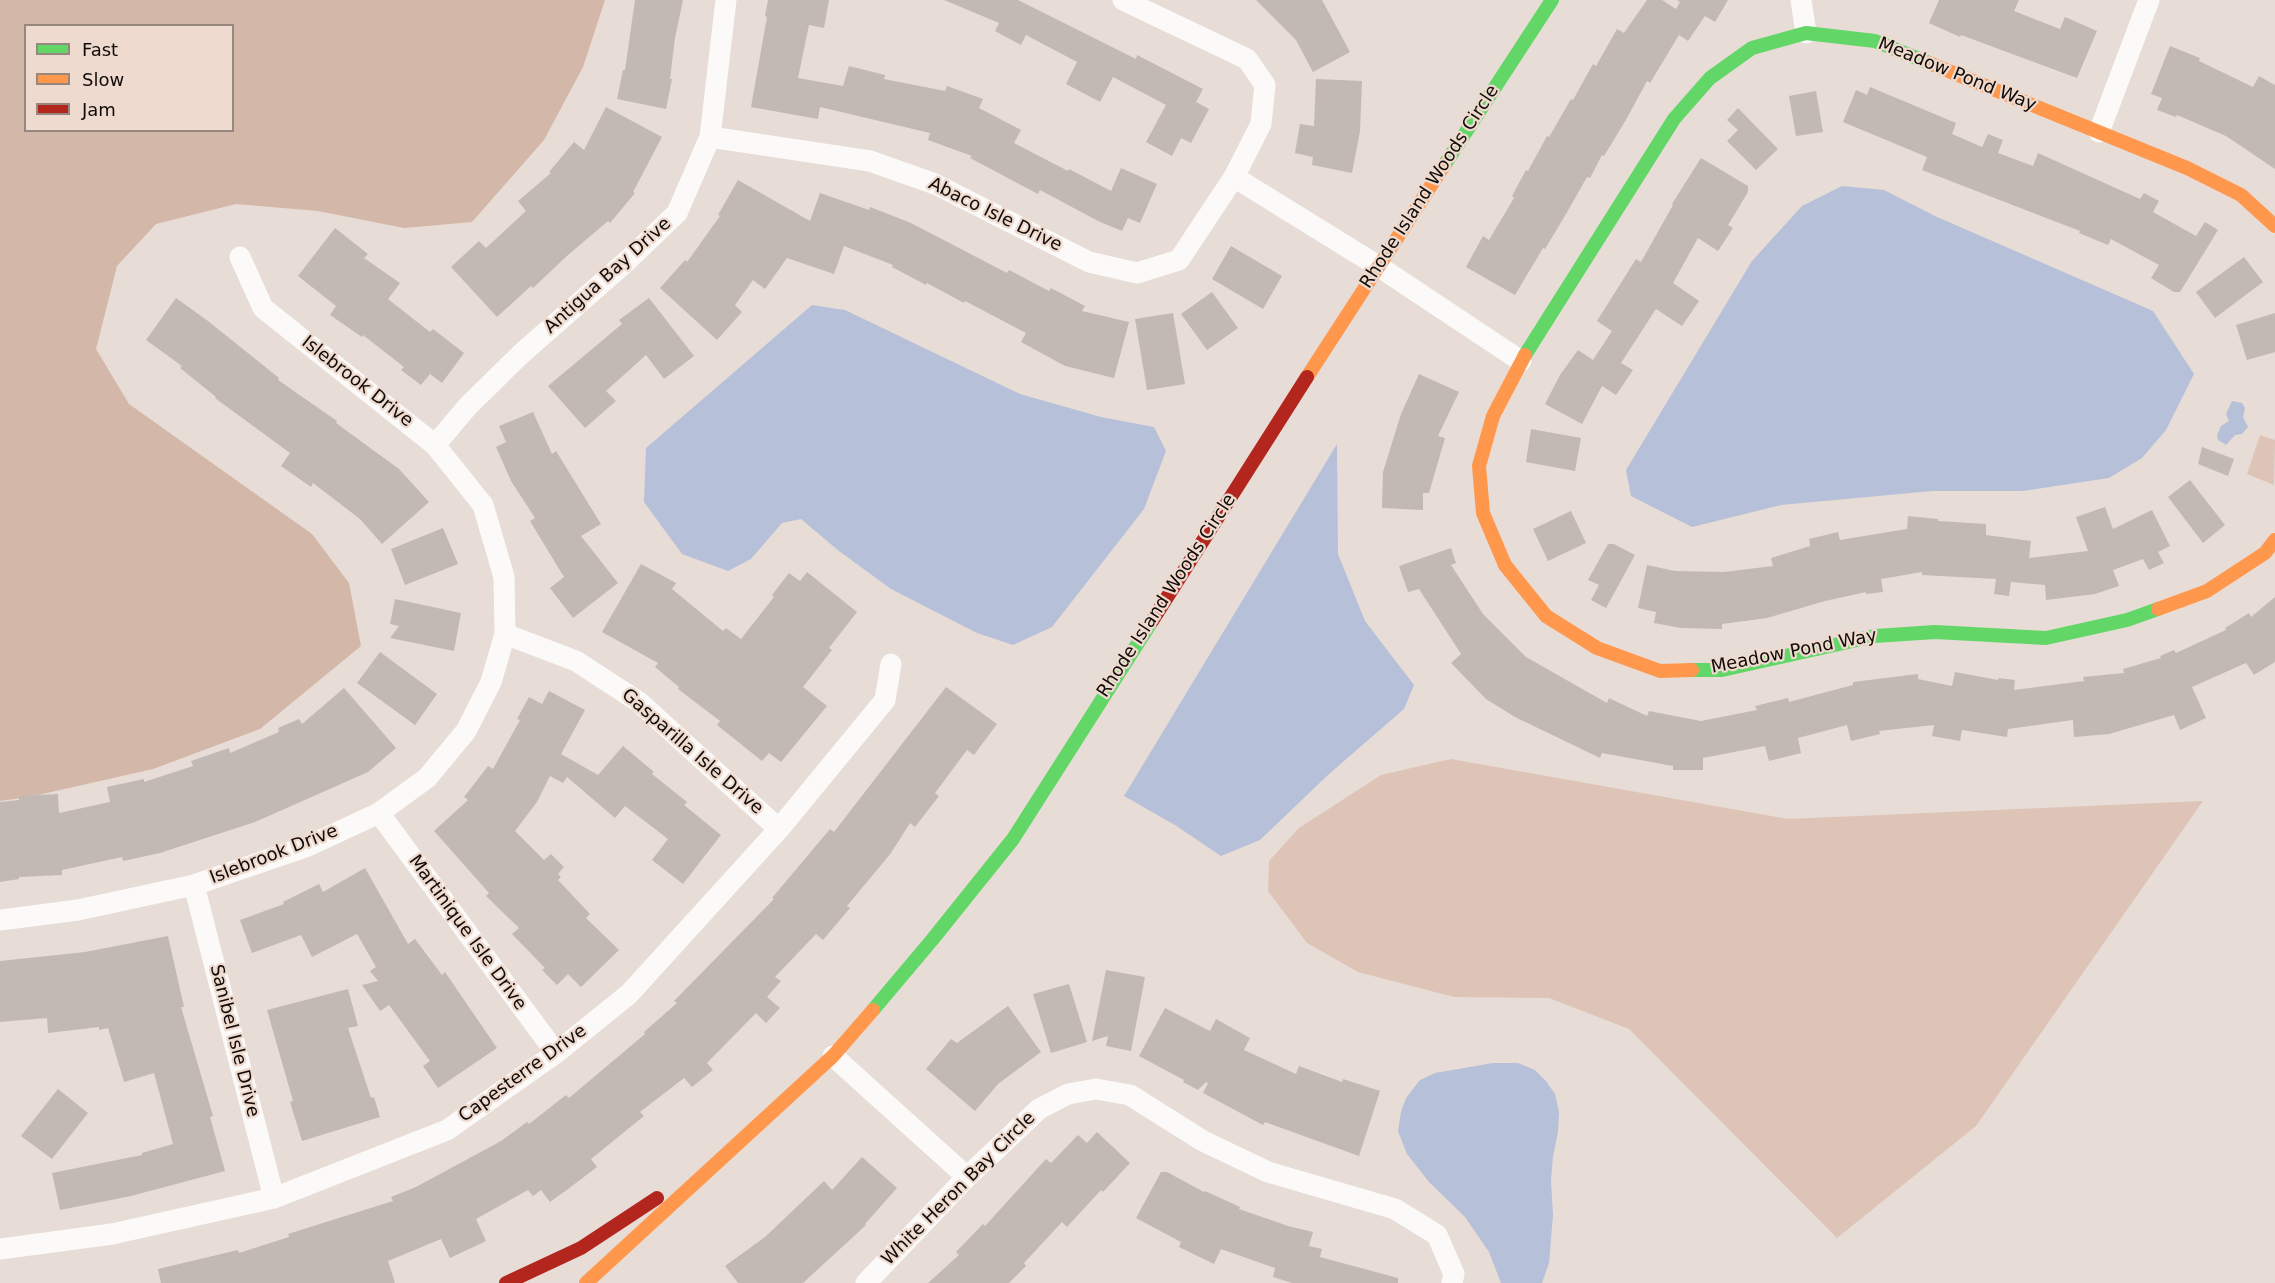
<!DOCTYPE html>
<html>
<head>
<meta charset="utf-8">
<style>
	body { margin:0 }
	#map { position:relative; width:2275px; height:1283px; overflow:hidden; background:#e7dcd6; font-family:"DejaVu Sans",sans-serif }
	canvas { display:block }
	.legend { position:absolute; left:24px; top:24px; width:210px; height:108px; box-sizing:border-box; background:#eedacf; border:2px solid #96877f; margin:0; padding:8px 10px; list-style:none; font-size:18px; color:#110b07 }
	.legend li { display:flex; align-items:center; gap:12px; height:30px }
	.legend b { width:30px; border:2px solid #96877f }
</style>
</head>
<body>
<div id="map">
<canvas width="2275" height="1283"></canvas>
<ul class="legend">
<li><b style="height:8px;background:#63d668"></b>Fast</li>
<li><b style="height:8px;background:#ff974d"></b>Slow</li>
<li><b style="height:8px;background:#b3261e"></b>Jam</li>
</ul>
</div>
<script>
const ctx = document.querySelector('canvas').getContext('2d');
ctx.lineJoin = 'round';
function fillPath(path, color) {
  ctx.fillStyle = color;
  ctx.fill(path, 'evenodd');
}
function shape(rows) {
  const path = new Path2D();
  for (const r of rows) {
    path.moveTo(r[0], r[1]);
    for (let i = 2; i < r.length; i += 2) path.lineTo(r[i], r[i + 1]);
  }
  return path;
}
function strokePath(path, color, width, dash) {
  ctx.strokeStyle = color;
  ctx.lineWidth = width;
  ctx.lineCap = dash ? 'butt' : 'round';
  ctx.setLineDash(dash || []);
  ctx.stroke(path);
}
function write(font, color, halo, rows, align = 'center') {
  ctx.font = font + ' "DejaVu Sans",sans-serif';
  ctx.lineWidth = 4.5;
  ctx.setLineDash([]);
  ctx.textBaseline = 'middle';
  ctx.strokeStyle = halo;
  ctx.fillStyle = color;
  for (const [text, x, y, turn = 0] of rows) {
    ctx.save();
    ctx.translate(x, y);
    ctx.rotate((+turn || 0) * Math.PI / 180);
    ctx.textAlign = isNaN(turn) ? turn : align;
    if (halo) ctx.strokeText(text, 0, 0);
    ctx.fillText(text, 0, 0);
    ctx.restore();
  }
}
fillPath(shape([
	[2260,435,2275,440,2274,485,2247,474],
	[1451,759,1788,819,2203,801,1976,1126,1837,1238,1629,1029,1549,998,1454,997,1358,972,1307,943,1268,891,1269,861,1299,828,1381,775]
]), '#ddc4b7');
fillPath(shape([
	[0,0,605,0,583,67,544,140,472,222,404,228,318,211,236,204,156,224,117,266,96,349,129,404,312,534,349,583,361,646,260,729,153,769,29,797,0,801],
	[26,26,232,26,232,130,26,130]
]), '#d3b7a8');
fillPath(shape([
	[1842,186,1884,190,1935,216,2153,311,2194,374,2166,430,2142,458,2109,478,2023,491,1932,491,1781,505,1692,527,1631,496,1626,470,1752,261,1802,206],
	[812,305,845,310,1020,394,1101,417,1154,427,1166,451,1144,509,1052,627,1013,645,977,633,891,589,839,551,801,519,782,523,751,559,728,571,682,554,644,502,646,448],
	[2232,401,2242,403,2245,408,2243,417,2248,427,2242,434,2235,435,2226,445,2218,440,2217,435,2221,426,2229,421,2226,414],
	[1337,444,1338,554,1365,621,1414,685,1404,709,1329,774,1260,840,1221,856,1175,825,1124,796],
	[1493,1063,1518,1063,1535,1070,1546,1081,1555,1094,1559,1112,1558,1132,1553,1156,1551,1181,1553,1215,1549,1263,1542,1283,1501,1283,1489,1252,1465,1217,1429,1182,1407,1154,1398,1131,1401,1112,1406,1098,1420,1080,1435,1073]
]), '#b7c0d9');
fillPath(shape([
	[635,0,683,0,675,38,670,79,672,79,666,109,617,99,623,70,625,70],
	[768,0,829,0,824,28,809,25,798,78,843,86,849,66,885,75,884,79,945,91,947,86,983,99,979,108,1021,130,1014,143,1068,171,1069,169,1111,191,1121,168,1157,184,1140,223,1128,218,1122,231,1098,221,1040,190,1038,194,970,158,972,156,928,140,930,133,820,107,818,119,751,107,767,17,765,16],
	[944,0,1018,0,1136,59,1137,55,1203,89,1196,102,1209,109,1191,143,1181,138,1172,156,1146,142,1166,105,1113,77,1100,102,1066,84,1077,62,1026,35,1021,45,995,31,999,23],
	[1256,0,1322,0,1350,52,1313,72,1296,40],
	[1647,0,1662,0,1676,9,1680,2,1677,0,1728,0,1715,22,1705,16,1688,41,1679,35,1650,83,1647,81,1627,118,1604,156,1602,155,1590,178,1587,177,1566,214,1545,249,1543,248,1515,295,1466,267,1483,236,1489,240,1514,198,1512,196,1526,170,1528,171,1547,136,1549,137,1571,99,1573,100,1593,64,1596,66,1617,29,1624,33],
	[1939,0,2019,0,2014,11,2060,29,2065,17,2097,31,2077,78,1961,35,1960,37,1929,23],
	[2170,46,2200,58,2199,61,2253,87,2259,76,2275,85,2275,169,2226,136,2177,115,2176,117,2157,110,2162,98,2151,94],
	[1316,79,1362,81,1360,131,1352,173,1312,165,1313,157,1295,153,1300,124,1314,126],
	[1870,87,1956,123,1952,134,1982,147,1988,134,2003,140,1998,153,2033,166,2038,153,2140,199,2144,193,2159,201,2153,212,2196,236,2205,222,2218,230,2180,292,2174,292,2151,278,2159,265,2111,239,2108,245,2079,233,2080,231,1922,170,1927,157,1843,122,1856,90,1867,95],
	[1816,91,1823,132,1796,136,1789,96],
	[606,107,662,137,633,192,635,193,610,223,608,221,568,255,533,288,531,286,497,317,451,267,479,241,486,248,526,211,518,201,551,173,549,172,574,142,584,150],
	[1738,108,1778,149,1756,170,1727,141,1738,130,1727,120],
	[1701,158,1748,186,1748,192,1728,225,1733,228,1718,251,1698,238,1673,283,1699,301,1682,326,1656,309,1621,363,1633,370,1616,395,1602,386,1582,424,1545,404,1560,375,1578,350,1593,360,1612,331,1597,321,1636,259,1641,262,1673,205,1672,204],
	[738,180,810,221,820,193,869,210,870,207,911,223,1007,273,1009,270,1049,291,1051,288,1085,306,1082,311,1129,322,1114,378,1065,366,1021,342,1026,333,965,301,964,303,927,283,926,285,892,267,893,265,844,246,834,274,787,258,765,289,753,280,735,305,742,312,717,340,660,288,685,260,687,262,720,216,718,215],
	[335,228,368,254,364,258,400,283,388,299,430,332,433,329,464,353,442,383,430,374,421,385,401,370,404,367,363,335,362,337,330,315,336,306,298,276],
	[1231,246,1282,276,1263,309,1212,279],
	[2244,257,2263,282,2215,318,2196,292],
	[1212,292,1238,328,1207,350,1181,314],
	[176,298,208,321,279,378,278,380,337,421,336,423,399,469,429,502,382,544,360,519,313,483,311,487,281,466,290,453,215,398,216,397,180,368,182,366,146,340],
	[649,298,694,356,664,379,646,355,606,391,616,401,585,428,548,386,622,324,619,320],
	[1173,313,1185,384,1147,390,1135,319],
	[2275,313,2275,352,2247,360,2236,325],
	[1419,374,1459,392,1438,436,1445,438,1429,493,1423,493,1423,510,1382,508,1383,472,1401,414],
	[533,412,552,454,556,451,601,524,581,536,618,583,573,618,550,588,564,577,530,521,535,518,511,481,496,447,506,442,499,426],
	[1531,429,1581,438,1575,471,1526,462],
	[2202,447,2234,459,2228,476,2198,464],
	[2190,480,2225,525,2203,543,2168,497],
	[2105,507,2113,529,2152,510,2170,546,2158,552,2164,563,2149,570,2143,559,2113,570,2119,586,2095,594,2046,600,2045,585,2011,582,2009,596,1994,594,1996,579,1922,575,1922,572,1881,579,1883,592,1866,594,1866,592,1825,601,1767,618,1722,624,1722,629,1681,628,1654,623,1656,612,1638,608,1647,565,1675,571,1724,572,1773,566,1771,558,1810,546,1809,539,1838,532,1840,540,1907,529,1908,516,1938,519,1938,521,1986,524,1986,535,2031,541,2029,558,2088,551,2076,517],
	[1571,511,1586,543,1548,561,1533,529],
	[443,528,458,564,405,585,391,549],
	[1608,544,1614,544,1635,555,1606,608,1591,600,1599,585,1588,580],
	[1451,548,1456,563,1451,565,1483,614,1526,657,1607,703,1609,698,1647,716,1649,711,1701,721,1757,710,1755,706,1788,698,1789,702,1853,685,1853,682,1918,674,1918,679,1952,686,1955,672,1998,680,1999,678,2015,680,2014,690,2084,681,2083,677,2124,673,2123,669,2161,658,2160,656,2174,650,2176,653,2226,630,2225,628,2249,613,2251,617,2275,597,2275,662,2254,675,2246,663,2192,687,2206,718,2180,730,2174,715,2109,734,2074,737,2073,720,2008,729,2007,737,1962,730,1960,741,1932,736,1934,725,1879,731,1880,734,1851,741,1847,725,1798,738,1801,753,1769,761,1765,746,1703,758,1703,770,1673,770,1673,766,1602,753,1600,758,1515,717,1486,699,1451,663,1461,654,1419,589,1408,592,1399,566],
	[641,564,676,583,672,589,723,631,726,628,741,639,774,597,772,595,789,573,800,581,807,572,857,612,829,648,832,650,803,687,827,706,781,762,769,753,762,761,717,725,720,721,678,689,679,687,655,667,658,663,602,632],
	[395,599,461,613,454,651,390,638,399,626,390,624],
	[380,652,437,694,415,725,357,683],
	[946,687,997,724,974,755,967,750,935,793,939,796,915,827,910,823,891,853,847,906,850,908,823,940,816,934,775,977,781,981,767,997,780,1008,766,1023,756,1013,707,1063,713,1070,692,1087,684,1078,640,1112,644,1116,591,1159,597,1167,568,1189,550,1202,541,1190,533,1196,528,1190,476,1219,486,1241,450,1258,441,1239,388,1261,395,1283,161,1283,158,1269,238,1250,239,1253,289,1237,288,1234,393,1201,391,1197,416,1187,501,1141,527,1122,529,1124,566,1095,569,1098,645,1034,644,1032,677,1003,674,1001,774,899,772,898,830,829,834,832],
	[344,688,396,748,368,772,255,822,160,853,123,861,122,857,62,870,62,875,19,877,19,879,0,882,0,802,19,800,19,796,58,794,59,813,110,802,107,787,144,779,144,782,193,766,191,761,229,748,230,753,279,732,278,728,299,719,302,724],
	[549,691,585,710,561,754,598,775,623,746,654,772,652,774,687,802,684,805,721,835,683,884,652,860,668,839,625,806,615,818,567,777,563,783,550,776,537,802,515,831,544,860,551,854,564,867,558,874,561,877,558,880,590,914,586,918,619,950,581,987,568,974,557,985,542,970,545,968,512,934,519,928,486,896,489,893,434,831,468,800,464,797,488,766,493,769,520,720,517,719,529,697,542,704],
	[365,868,408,944,415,939,442,975,445,972,497,1048,438,1088,423,1066,430,1061,389,1005,380,1011,362,985,378,981,370,971,376,967,357,934,312,957,301,935,252,953,240,920,284,904,283,902,319,884,323,892],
	[168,936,184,1007,181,1007,213,1116,210,1117,225,1171,131,1196,60,1210,52,1173,142,1155,142,1153,173,1144,154,1073,124,1082,108,1028,99,1030,99,1027,48,1033,47,1018,0,1022,0,961,85,952],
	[1106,970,1145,977,1131,1051,1106,1046,1108,1036,1092,1041],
	[1069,984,1087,1042,1051,1053,1033,994],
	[348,989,358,1026,348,1028,371,1098,374,1097,380,1117,302,1141,290,1102,293,1101,267,1010],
	[1008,1006,1041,1052,998,1084,975,1111,926,1069,951,1039,957,1043],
	[1165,1008,1210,1031,1216,1019,1250,1038,1244,1050,1296,1074,1299,1066,1342,1082,1343,1079,1380,1091,1359,1156,1265,1122,1263,1125,1203,1093,1208,1083,1206,1082,1198,1090,1183,1082,1184,1080,1139,1056],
	[58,1089,88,1113,52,1159,21,1136],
	[1097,1132,1130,1163,1103,1192,1101,1190,1067,1227,1062,1222,1024,1263,1026,1266,1009,1283,928,1283,959,1255,956,1252,983,1224,985,1226,1046,1159,1051,1163,1078,1135,1087,1143],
	[862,1157,897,1188,865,1224,866,1225,803,1283,738,1283,725,1266,765,1237,824,1181,832,1190],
	[1161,1172,1167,1172,1204,1192,1205,1191,1240,1207,1239,1209,1288,1226,1313,1232,1309,1246,1322,1249,1320,1257,1398,1278,1398,1283,1292,1283,1273,1277,1275,1268,1221,1249,1214,1264,1179,1247,1181,1242,1136,1218]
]), '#c2b9b5');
strokePath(shape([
	[1801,0,1806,33],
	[2099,132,2149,0],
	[710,137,870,161,935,184,1089,262,1137,273,1179,260,1234,177,1261,124,1265,85,1247,59,1123,0],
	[1234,177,1378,266,1521,361],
	[435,445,468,406,521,354,628,260,677,213,710,137,726,0],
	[505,634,576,661,639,702,779,829],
	[379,813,556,1053],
	[194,885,274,1198],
	[0,920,78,910,194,885,308,846,379,813,427,778,466,731,491,682,505,634,504,577,483,505,435,445,263,308,240,257],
	[833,1056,967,1177],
	[0,1249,112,1234,274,1198,447,1130,556,1053,629,994,779,829,885,700,891,664],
	[866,1283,967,1177,1039,1109,1068,1094,1096,1089,1130,1095,1203,1141,1268,1172,1395,1209,1437,1235,1454,1274,1452,1283]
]), '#fbfaf9', 21);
strokePath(shape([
	[1445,164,1552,0],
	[1525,355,1674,119,1710,78,1752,48,1806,33,1875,41,1929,63],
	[1692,670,1722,670,1875,636,1935,632,2046,638,2127,620,2158,609],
	[873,1010,932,940,1013,839,1152,621]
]), '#63d668', 14);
strokePath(shape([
	[1929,63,2187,168,2241,195,2275,226],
	[1525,355,1493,416,1479,466,1483,513,1505,565,1546,616,1597,648,1660,671,1692,670],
	[1307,377,1445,164],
	[2158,609,2207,591,2265,553,2275,540],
	[586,1283,833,1056,873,1010]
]), '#ff974d', 14);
strokePath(shape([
	[1152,621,1307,377],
	[506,1283,581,1248,657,1198]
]), '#b3261e', 14);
write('18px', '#110b07', '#eedacf', [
	["Meadow Pond Way",1957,75,22],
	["Rhode Island Woods Circle",1430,187,-57],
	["Abaco Isle Drive",995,215,26],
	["Antigua Bay Drive",608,276,-42],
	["Islebrook Drive",357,382,38],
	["Rhode Island Woods Circle",1167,596,-57],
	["Meadow Pond Way",1794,652,-11],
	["Gasparilla Isle Drive",692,752,41],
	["Islebrook Drive",274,855,-21],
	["Martinique Isle Drive",467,933,54],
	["Sanibel Isle Drive",234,1041,76],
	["Capesterre Drive",523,1074,-36],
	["White Heron Bay Circle",959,1189,-45]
]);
</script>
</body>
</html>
